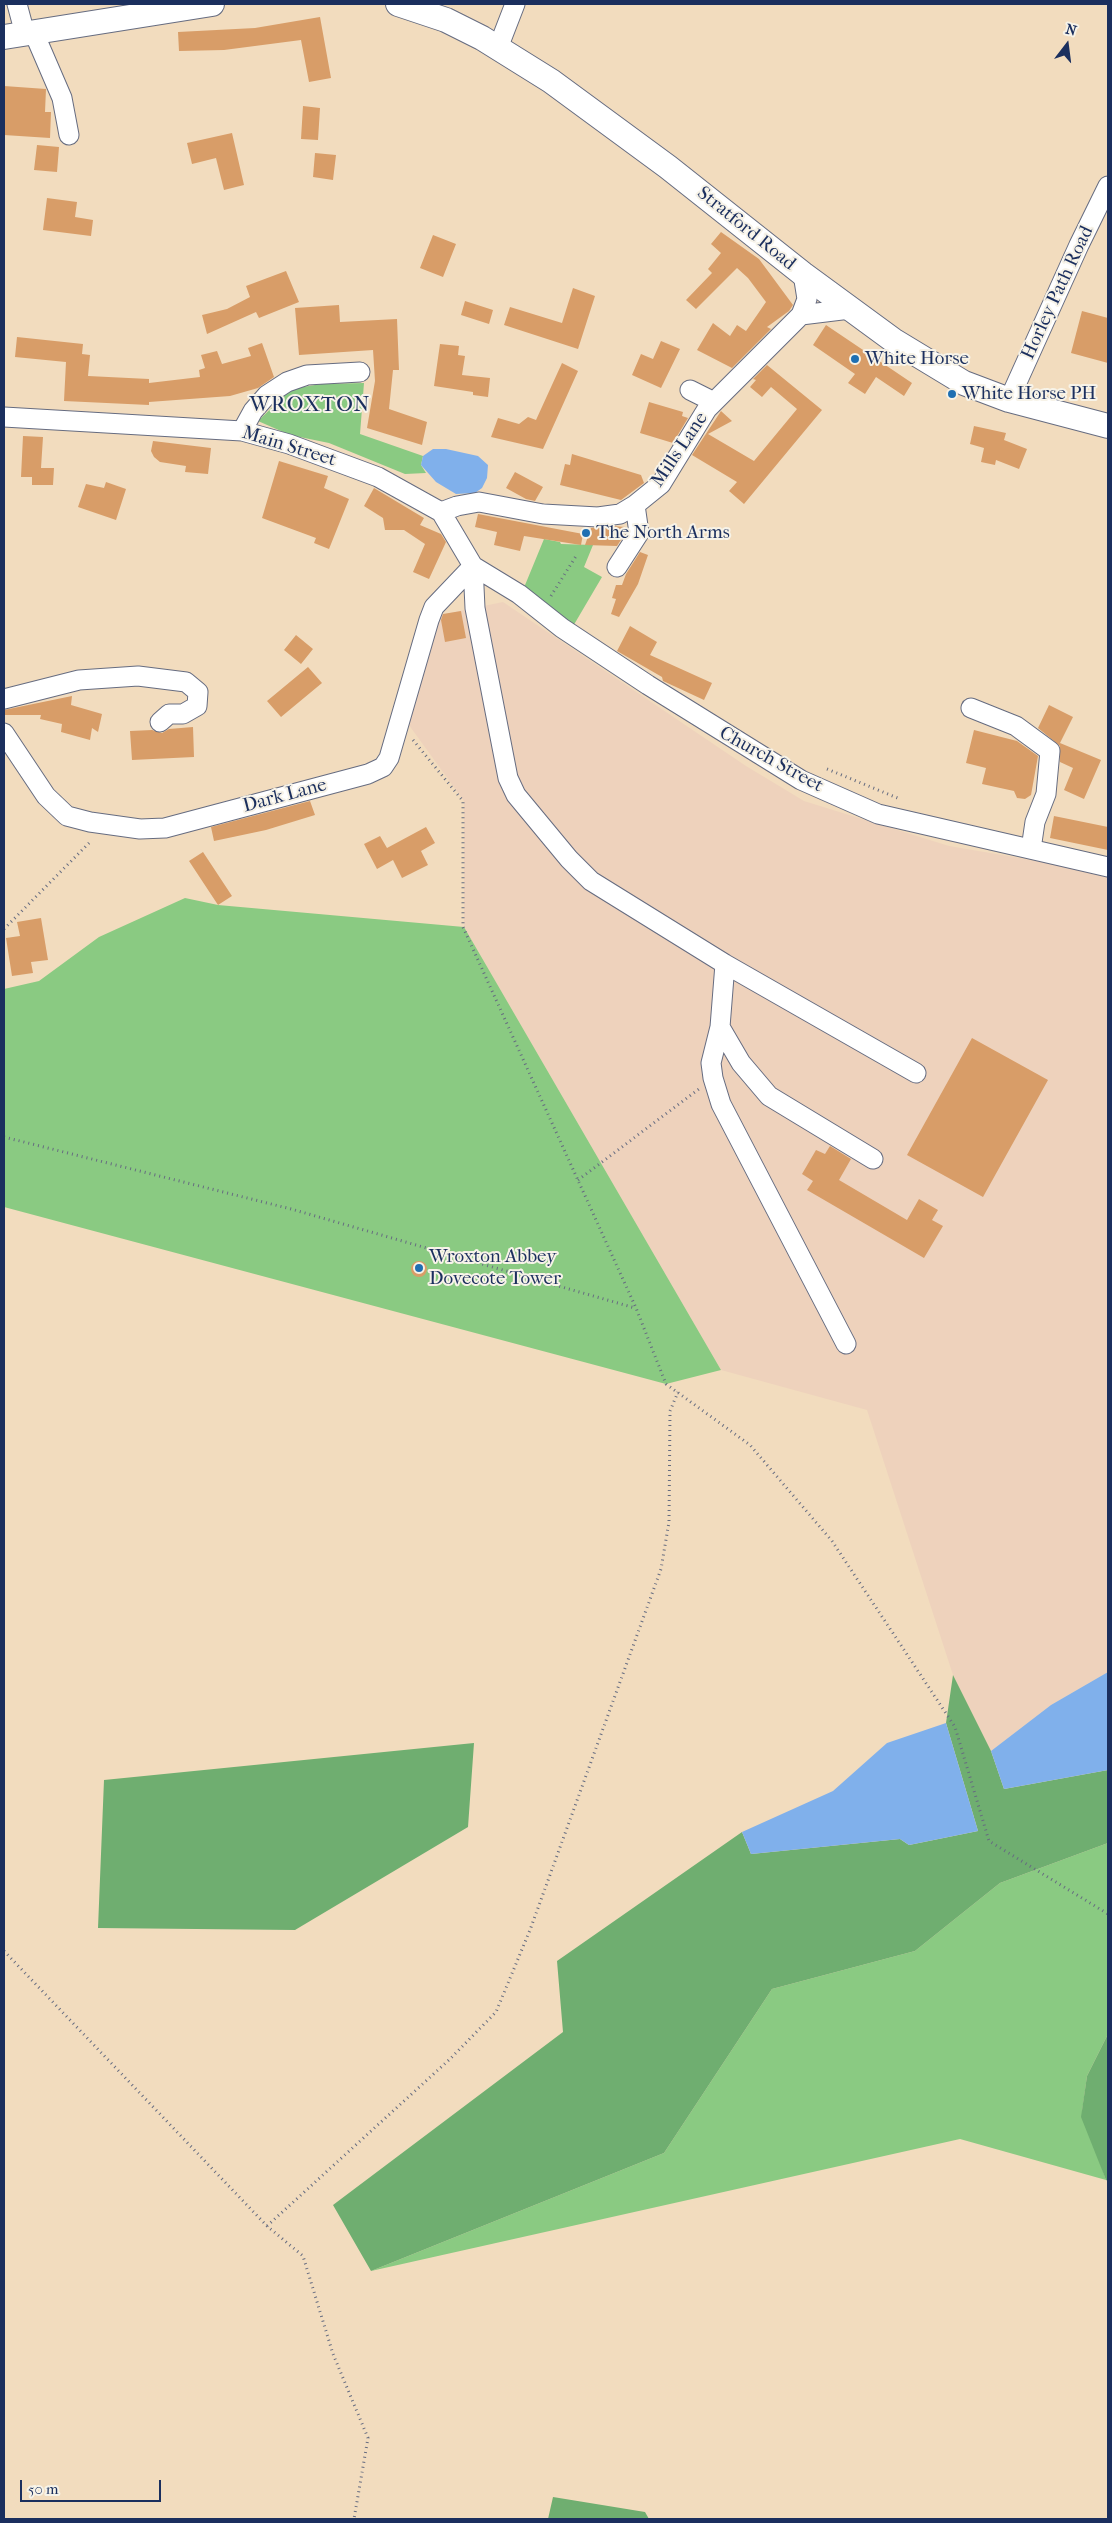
<!DOCTYPE html>
<html>
<head>
<meta charset="utf-8">
<style>
	body { margin:0 }
	#map { position:relative; width:1112px; height:2523px; overflow:hidden; background:#f2dcbe; font-family:"IM FELL French Canon",serif }
	canvas { display:block }
	.frame { position:absolute; inset:0; border:5px solid #1b2f5e; pointer-events:none }
	.north { position:absolute; left:1042px; top:20px; width:50px; height:50px; -webkit-text-stroke:4px #f7f3e8; paint-order:stroke; rotate:15deg; font-size:14px; font-weight:700; line-height:20px; text-align:center; color:#1b2f5e }
	.north::after { content:''; display:block; margin:auto; width:18px; height:22px; background:#1b2f5e; clip-path:polygon(50% 0,100% 100%,50% 72%,0 100%) }
	.scale { position:absolute; left:20px; top:2480px; width:141px; height:22px; box-sizing:border-box; border:2px solid #1b2f5e; border-top:0; padding-left:6px; font-size:15px; line-height:18px; white-space:nowrap; color:#1b2f5e; -webkit-text-stroke:4px #f7f3e8; paint-order:stroke }
</style>
</head>
<body>
<div id="map">
<canvas width="1112" height="2523"></canvas>
<div class="frame"></div>
<div class="north">N</div>
<div class="scale">50 m</div>
</div>
<script>
const ctx = document.querySelector('canvas').getContext('2d');
ctx.lineJoin = 'round';
function fillPath(path, color) {
  ctx.fillStyle = color;
  ctx.fill(path, 'evenodd');
}
function shape(rows) {
  const path = new Path2D();
  for (const r of rows) {
    if (r.length === 3) {
      path.moveTo(r[0] + r[2], r[1]);
      path.arc(r[0], r[1], r[2], 0, 2 * Math.PI);
      continue;
    }
    path.moveTo(r[0], r[1]);
    for (let i = 2; i < r.length; i += 2) path.lineTo(r[i], r[i + 1]);
  }
  return path;
}
function strokePath(path, color, width, dash) {
  ctx.strokeStyle = color;
  ctx.lineWidth = width;
  ctx.lineCap = dash ? 'butt' : 'round';
  ctx.setLineDash(dash || []);
  ctx.stroke(path);
}
function write(font, color, halo, rows, align = 'center') {
  ctx.font = font + ' "IM FELL French Canon",serif';
  ctx.lineWidth = 4;
  ctx.setLineDash([]);
  ctx.textBaseline = 'middle';
  ctx.strokeStyle = halo;
  ctx.fillStyle = color;
  for (const [text, x, y, turn = 0] of rows) {
    ctx.save();
    ctx.translate(x, y);
    ctx.rotate((+turn || 0) * Math.PI / 180);
    ctx.textAlign = isNaN(turn) ? turn : align;
    if (halo) ctx.strokeText(text, 0, 0);
    ctx.fillText(text, 0, 0);
    ctx.restore();
  }
}
fillPath(shape([
	[503,602,746,766,804,801,949,846,1108,873,1108,1672,1051,1705,991,1751,953,1675,867,1410,721,1370,464,927,464,801,406,721,440,615]
]), '#eed2bc');
fillPath(shape([
	[364,383,360,434,423,456,421,465,426,473,405,474,329,443,290,435,258,421,291,389,321,384],
	[544,539,560,542,561,544,593,545,584,567,602,577,572,628,523,590],
	[185,898,218,905,464,927,721,1370,666,1384,4,1207,4,989,39,981,99,937],
	[1108,1843,1108,2034,1087,2076,1082,2112,1106,2180,960,2139,371,2271,664,2153,772,1989,915,1951,1000,1883]
]), '#8aca82');
fillPath(shape([
	[953,1675,991,1751,1004,1789,1108,1770,1108,1843,1000,1883,915,1951,772,1989,664,2153,371,2271,333,2205,563,2032,557,1961,742,1832,751,1854,900,1839,909,1845,978,1831,946,1723],
	[474,1743,468,1827,295,1930,98,1928,104,1780],
	[1108,2034,1108,2181,1106,2180,1081,2117,1087,2076],
	[553,2497,645,2512,649,2519,548,2519]
]), '#6fae70');
fillPath(shape([
	[433,449,446,449,478,456,488,465,487,478,482,488,475,493,456,494,436,482,421,465,423,456],
	[1108,1672,1108,1770,1004,1789,991,1751,1051,1705],
	[946,1723,978,1831,909,1845,900,1839,751,1854,742,1832,833,1791,887,1743]
]), '#80b0eb');
fillPath(shape([
	[320,17,331,78,309,82,301,40,224,50,179,51,178,32,255,28],
	[4,86,46,89,45,112,51,112,50,138,4,135],
	[303,106,320,108,318,140,301,139],
	[232,133,244,185,224,190,216,158,192,164,187,143],
	[37,145,59,147,57,172,34,170],
	[315,153,336,155,333,180,313,177],
	[47,198,77,202,75,217,93,220,91,236,43,230],
	[721,232,759,259,793,305,789,311,767,327,771,329,732,368,697,350,713,323,730,336,737,325,746,331,766,302,748,278,737,268,696,309,686,300,712,273,708,269,721,253,711,244],
	[433,235,456,244,443,277,420,268],
	[286,271,299,302,259,318,256,312,207,334,202,315,227,309,250,297,246,286],
	[573,288,595,296,578,349,504,325,510,307,562,323],
	[465,301,493,310,489,324,461,315],
	[339,305,340,322,397,319,399,370,393,370,389,409,427,422,422,445,367,428,375,381,373,350,299,355,295,308],
	[1082,311,1108,318,1108,363,1071,353],
	[826,325,912,383,904,396,876,377,865,394,848,383,855,374,813,345],
	[17,337,83,344,82,354,90,355,88,376,149,379,149,383,200,377,199,370,205,368,201,355,217,351,222,364,251,356,248,348,262,343,274,377,258,388,230,396,149,402,149,405,64,401,66,362,15,357],
	[661,341,680,349,661,388,632,375,641,354,653,359],
	[440,344,459,346,458,355,465,356,462,375,490,378,488,397,473,395,473,392,434,386],
	[562,363,578,371,543,449,491,437,498,418,519,424,528,417,536,420],
	[767,365,822,410,744,504,729,491,737,482,692,455,721,411,732,421,708,434,754,461,797,409,771,387,762,397,750,387,756,380,753,379],
	[649,402,683,412,682,416,688,418,673,443,640,433],
	[974,426,1006,433,1004,440,1027,449,1019,469,996,460,995,465,981,462,984,448,970,444],
	[23,436,43,437,41,468,54,468,53,485,32,485,32,477,21,477],
	[153,441,211,448,208,474,185,472,186,466,160,462,154,457,151,451],
	[572,454,641,475,644,483,621,500,560,485,565,464,570,465],
	[279,461,328,476,324,488,349,499,329,549,314,543,316,538,262,518],
	[515,472,543,487,535,501,526,499,506,488],
	[106,482,126,489,116,520,78,507,86,484,104,488],
	[374,488,424,518,420,525,441,534,446,542,429,579,413,572,425,544,404,530,385,530,383,518,364,506],
	[478,514,583,534,581,545,524,536,520,551,494,545,497,532,475,527],
	[612,526,626,527,626,532,617,546,585,545,591,528],
	[640,552,648,555,638,584,619,617,611,614,616,599,612,598,616,585,622,585,626,574],
	[461,611,466,638,445,642,441,620,443,614],
	[630,626,657,642,650,655,712,683,704,700,663,681,662,677,617,651],
	[296,635,313,649,301,664,284,650],
	[308,667,322,683,281,717,267,701],
	[72,696,71,705,102,714,98,732,92,728,90,740,61,732,62,724,40,719,41,715,4,715,4,710],
	[1049,705,1073,717,1060,743,1101,760,1084,799,1064,790,1073,768,1060,762,1060,746,1038,728],
	[193,727,194,757,132,760,130,731,152,730,162,733,169,729],
	[974,730,1017,741,1038,756,1031,795,1025,799,1017,798,1014,791,982,784,986,768,966,763],
	[310,801,315,815,266,830,214,841,211,827],
	[1054,816,1108,827,1108,850,1050,838],
	[426,827,435,843,421,851,428,865,402,878,393,860,377,869,364,844,380,836,387,848],
	[203,852,232,896,218,905,189,861],
	[41,918,48,960,31,962,33,973,12,976,6,938,20,936,17,922],
	[972,1038,1048,1080,983,1197,907,1155],
	[830,1146,851,1159,839,1180,907,1220,919,1199,938,1210,932,1220,943,1226,924,1258,807,1190,813,1181,802,1174,816,1150,825,1154],
	[419,1269,8]
]), '#d89d68');
const minor = shape([
	[17,4,25,34],
	[34,33,62,98,69,135],
	[498,48,515,4],
	[801,315,850,309],
	[690,390,714,402],
	[1009,400,1079,245,1108,186],
	[4,417,242,431,289,444,378,477,441,512,473,566,519,594,562,628,648,685,801,780,878,814,1108,867],
	[242,431,253,411,267,395,287,382,307,375,360,372],
	[441,512,457,506,479,502,543,514,598,517,620,514,635,505,661,484,707,409,801,315,807,299,803,274],
	[473,566,475,608,508,778,516,795,569,859,591,881,725,964,916,1073],
	[617,567,639,533,635,505],
	[4,699,79,680,138,676,186,682,198,692,197,706,183,714,169,714,160,722],
	[971,708,1016,726,1050,751,1046,794,1035,822,1031,849],
	[4,733,46,796,67,816,90,822,140,829,165,828,368,774,383,767,389,758,429,620,434,607,473,566],
	[725,964,720,1027,711,1063,713,1078,721,1104,846,1344],
	[720,1027,741,1063,769,1096,873,1159]
]);
const major = shape([
	[398,4,446,20,482,38,551,81,668,167,803,274,893,340,964,383,1009,400,1108,426],
	[4,37,212,4]
]);
strokePath(minor, '#666c80', 21);
strokePath(major, '#666c80', 26);
strokePath(shape([
	[551,596,576,556],
	[413,740,463,801,463,927,636,1308,666,1384,750,1445,832,1541,955,1727,989,1841,1108,1914],
	[827,769,900,799],
	[4,929,91,841],
	[4,1137,291,1209,635,1308],
	[578,1180,699,1089],
	[4,1951,267,2226,303,2256,333,2354,368,2438,354,2519],
	[267,2226,450,2059,496,2012,530,1930,661,1569,669,1522,670,1411,678,1392]
]), '#666c80', 3, [1, 4]);
strokePath(minor, '#fff', 19);
strokePath(major, '#fff', 24);
for (const [x, y, r, color] of [
	[855,359,5,"#1f6fb2"],
	[952,394,5,"#1f6fb2"],
	[586,533,5,"#1f6fb2"],
	[419,1268,5,"#1f6fb2"]
]) {
  const dot = new Path2D();
  dot.arc(x, y, r, 0, 2 * Math.PI);
  ctx.fillStyle = color;
  ctx.fill(dot);
  strokePath(dot, '#f7f3e8', 2);
}
write('19px', '#1b2f5e', '#f7f3e8', [
	["Stratford Road",746,229,39],
	["Horley Path Road",1058,293,-65],
	["Main Street",289,447,17],
	["Mills Lane",680,450,-56],
	["Church Street",771,760,29],
	["Dark Lane",285,796,-15]
]);
write('19px', '#1b2f5e', '#f7f3e8', [
	["White Horse",865,359],
	["White Horse PH",962,394],
	["The North Arms",596,533],
	["Wroxton Abbey",429,1257],
	["Dovecote Tower",429,1279]
], 'left');
ctx.letterSpacing = '1px';
write('21px', '#1b2f5e', '#f7f3e8', [
	["WROXTON",310,406]
]);
ctx.letterSpacing = '0px';
</script>
</body>
</html>
